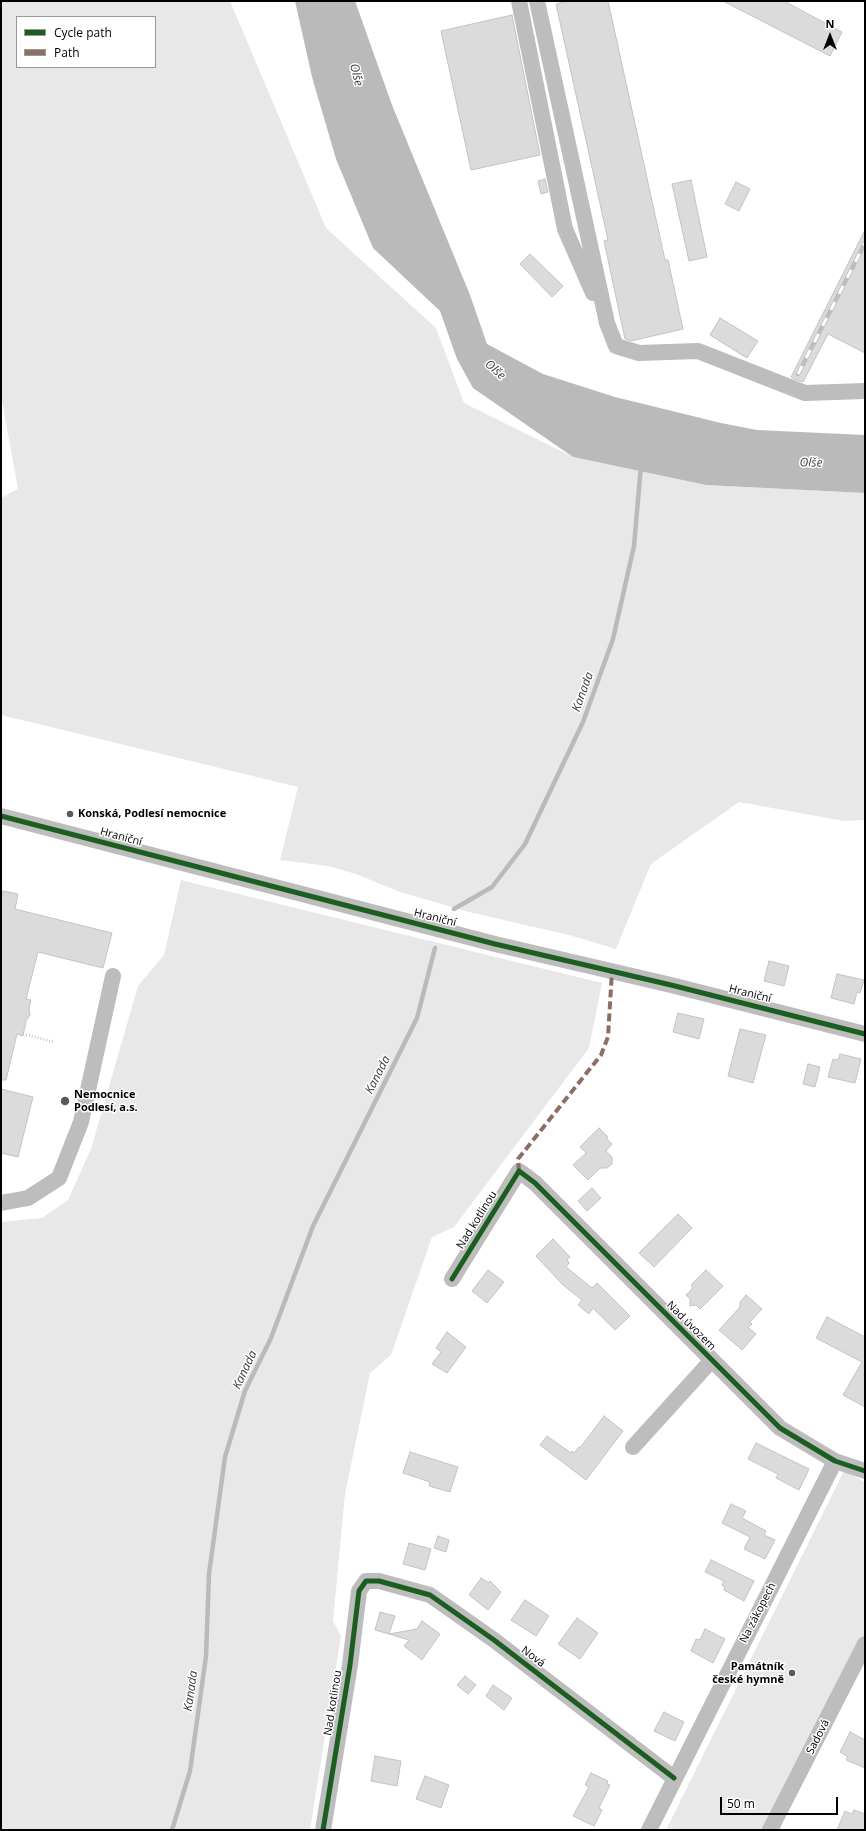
<!DOCTYPE html>
<html>
<head>
<meta charset="utf-8">
<style>
	body { margin:0 }
	#map { position:relative; width:866px; height:1831px; overflow:hidden; background:#fff; font-family:"Open Sans",sans-serif }
	canvas { display:block }
	.frame { position:absolute; inset:0; border:2px solid #000; pointer-events:none }
	.legend { position:absolute; left:16px; top:16px; width:140px; height:52px; box-sizing:border-box; background:#fff; border:1px solid #999; margin:0; padding:5px 7px; list-style:none; font-size:12px; color:#000 }
	.legend li { display:flex; align-items:center; gap:8px; height:20px }
	.legend b { width:20px; border:1px solid #999 }
	.north { position:absolute; left:810px; top:16px; width:40px; height:40px; -webkit-text-stroke:3px #fff; paint-order:stroke; rotate:0deg; font-size:11px; font-weight:700; line-height:16px; text-align:center; color:#000 }
	.north::after { content:''; display:block; margin:auto; width:14px; height:18px; background:#000; clip-path:polygon(50% 0,100% 100%,50% 72%,0 100%) }
	.scale { position:absolute; left:720px; top:1797px; width:118px; height:18px; box-sizing:border-box; border:2px solid #000; border-top:0; padding-left:5px; font-size:12px; line-height:14px; white-space:nowrap; color:#000; -webkit-text-stroke:3px #fff; paint-order:stroke }
</style>
</head>
<body>
<div id="map">
<canvas width="866" height="1831"></canvas>
<div class="frame"></div>
<ul class="legend">
<li><b style="height:5px;background:#1b5e20"></b>Cycle path</li>
<li><b style="height:5px;background:#8d6e63"></b>Path</li>
</ul>
<div class="north">N</div>
<div class="scale">50 m</div>
</div>
<script>
const ctx = document.querySelector('canvas').getContext('2d');
ctx.lineJoin = 'round';
function fillPath(path, color) {
  ctx.fillStyle = color;
  ctx.fill(path, 'evenodd');
}
function shape(rows) {
  const path = new Path2D();
  for (const r of rows) {
    path.moveTo(r[0], r[1]);
    for (let i = 2; i < r.length; i += 2) path.lineTo(r[i], r[i + 1]);
  }
  return path;
}
function strokePath(path, color, width, dash) {
  ctx.strokeStyle = color;
  ctx.lineWidth = width;
  ctx.lineCap = dash ? 'butt' : 'round';
  ctx.setLineDash(dash || []);
  ctx.stroke(path);
}
function write(font, color, halo, rows, align = 'center') {
  ctx.font = font + ' "Open Sans",sans-serif';
  ctx.lineWidth = 3;
  ctx.setLineDash([]);
  ctx.textBaseline = 'middle';
  ctx.strokeStyle = halo;
  ctx.fillStyle = color;
  for (const [text, x, y, turn = 0] of rows) {
    ctx.save();
    ctx.translate(x, y);
    ctx.rotate((+turn || 0) * Math.PI / 180);
    ctx.textAlign = isNaN(turn) ? turn : align;
    if (halo) ctx.strokeText(text, 0, 0);
    ctx.fillText(text, 0, 0);
    ctx.restore();
  }
}
fillPath(shape([
	[1,1,230,1,326,228,436,328,464,403,573,457,706,485,865,493,865,820,844,821,739,802,651,864,616,949,569,935,469,912,400,892,356,874,328,866,280,860,298,787,1,715,1,498,18,489,1,395],
	[17,17,155,17,155,67,17,67],
	[181,880,602,983,589,1048,454,1227,432,1237,391,1355,370,1373,345,1494,333,1621,341,1636,310,1830,1,1830,1,1222,42,1218,68,1200,91,1149,138,986,164,955],
	[844,1471,865,1482,865,1633,767,1830,666,1830]
]), '#e8e8e8');
fillPath(shape([
	[295,1,355,1,392,105,470,295,487,344,543,374,615,397,721,423,757,430,865,435,865,493,706,485,573,457,473,388,457,359,440,311,373,248,336,159,312,77]
]), '#bababa');
strokePath(shape([
	[454,909,492,887,525,844,583,722,613,639,634,546,641,465],
	[172,1830,190,1771,206,1656,209,1574,225,1457,245,1391,271,1338,313,1226,417,1018,435,948]
]), '#bababa', 4.5);
const building = shape([
	[568,1,608,1,665,260,668,260,683,329,631,341,625,339,604,241,608,240,556,4,568,1],
	[723,1,784,1,842,32,830,56,723,1],
	[512,15,540,155,471,170,441,31,512,15],
	[545,179,548,192,541,194,538,181,545,179],
	[691,180,707,257,689,261,672,184,691,180],
	[736,182,750,189,739,211,725,204,736,182],
	[865,230,865,353,828,334,803,382,794,379,791,377,865,230],
	[530,254,563,286,552,297,520,264,530,254],
	[720,318,758,341,747,358,710,335,720,318],
	[3,891,18,894,15,909,112,933,103,968,38,952,26,999,31,1000,29,1008,30,1015,26,1021,23,1036,17,1034,6,1080,1,1080,1,900,3,891],
	[769,961,789,966,784,986,764,981,769,961],
	[837,974,864,980,860,993,857,992,854,1004,831,998,837,974],
	[678,1013,704,1019,699,1039,673,1032,678,1013],
	[740,1029,766,1035,753,1083,728,1076,740,1029],
	[840,1054,861,1059,855,1083,828,1077,833,1059,838,1060,840,1054],
	[808,1064,820,1067,815,1087,803,1084,808,1064],
	[1,1089,33,1097,18,1157,1,1153,1,1089],
	[599,1128,608,1137,606,1138,612,1144,606,1151,612,1157,612,1164,607,1168,600,1168,588,1180,573,1165,586,1153,580,1147,599,1128],
	[592,1188,601,1198,587,1211,578,1201,592,1188],
	[678,1214,692,1228,654,1267,639,1253,678,1214],
	[553,1239,570,1257,567,1260,569,1263,566,1267,592,1288,597,1283,630,1316,615,1330,593,1308,589,1314,578,1305,582,1300,563,1285,536,1256,553,1239],
	[488,1270,504,1282,487,1303,472,1291,488,1270],
	[706,1270,723,1286,700,1309,696,1305,690,1306,690,1299,686,1295,692,1289,692,1284,706,1270],
	[746,1295,762,1309,750,1322,752,1324,748,1327,756,1334,742,1350,719,1330,740,1307,740,1302,746,1295],
	[827,1317,865,1337,865,1407,843,1395,862,1362,816,1338,827,1317],
	[447,1332,466,1347,447,1373,432,1364,441,1352,436,1348,447,1332],
	[604,1416,623,1431,586,1480,540,1445,547,1436,571,1453,572,1451,574,1453,579,1447,580,1448,604,1416],
	[756,1443,809,1469,799,1490,776,1478,778,1474,748,1459,756,1443],
	[410,1452,458,1467,450,1492,429,1486,430,1482,403,1473,410,1452],
	[731,1504,746,1511,742,1518,766,1531,764,1535,775,1540,765,1559,744,1549,750,1537,722,1523,731,1504],
	[438,1536,449,1540,446,1552,434,1548,438,1536],
	[409,1543,431,1549,425,1570,403,1564,409,1543],
	[711,1560,754,1581,744,1601,724,1590,725,1587,722,1585,724,1581,705,1572,711,1560],
	[481,1578,489,1583,490,1581,501,1592,488,1610,469,1595,481,1578],
	[525,1600,549,1616,536,1636,511,1620,525,1600],
	[380,1612,395,1616,389,1634,375,1630,380,1612],
	[577,1618,598,1633,580,1659,558,1644,577,1618],
	[422,1621,440,1634,422,1660,404,1646,409,1640,389,1634,417,1629,422,1621],
	[705,1629,725,1639,713,1663,691,1651,696,1639,700,1640,705,1629],
	[465,1676,476,1685,468,1694,457,1685,465,1676],
	[493,1685,512,1698,504,1710,486,1696,493,1685],
	[664,1712,684,1722,675,1741,654,1731,664,1712],
	[850,1732,865,1740,865,1768,846,1760,848,1757,840,1752,850,1732],
	[375,1756,401,1761,397,1786,371,1781,375,1756],
	[591,1773,608,1781,607,1784,610,1785,599,1808,602,1810,594,1826,573,1816,589,1787,585,1785,591,1773],
	[425,1776,449,1785,441,1808,416,1799,425,1776],
	[854,1810,865,1814,865,1830,837,1830,845,1811,852,1814,854,1810]
]);
fillPath(building, '#dbdbdb');
strokePath(building, '#c3c3c3', 1);
strokePath(shape([
	[23,1034,54,1042]
]), '#c2c2c2', 2.5, [1, 2]);
strokePath(shape([
	[519,1,565,229,593,293],
	[537,1,607,323,616,346,639,353,698,351,805,393,865,391],
	[1,816,495,944,671,985,865,1034],
	[1,1203,28,1198,59,1178,81,1122,113,976],
	[452,1279,519,1171,535,1183,780,1428,835,1461,865,1471],
	[633,1447,711,1361],
	[323,1830,350,1665,359,1591,366,1581,379,1581,430,1595,494,1640,674,1778],
	[649,1830,835,1461],
	[770,1830,865,1644]
]), '#bdbdbd', 16);
const rail = shape([
	[798,374,865,243]
]);
strokePath(rail, '#bdbdbd', 4.5);
strokePath(rail, '#fff', 3, [9]);
strokePath(shape([
	[519,1171,518,1159,601,1055,608,1037,612,971]
]), '#8d6e63', 4, [8, 4]);
strokePath(shape([
	[1,816,495,944,671,985,865,1034],
	[452,1279,519,1171,535,1183,780,1428,835,1461,865,1471],
	[323,1830,350,1665,359,1591,366,1581,379,1581,430,1595,494,1640,674,1778]
]), '#1b5e20', 5);
for (const [x, y, r, color] of [
	[70,814,4,"#595959"],
	[65,1101,5,"#595959"],
	[792,1673,4,"#595959"]
]) {
  const dot = new Path2D();
  dot.arc(x, y, r, 0, 2 * Math.PI);
  ctx.fillStyle = color;
  ctx.fill(dot);
  strokePath(dot, '#fff', 1.5);
}
write('bold 11px', '#000', '#fff', [
	["Konská, Podlesí nemocnice",78,814],
	["Nemocnice",74,1095],
	["Podlesí, a.s.",74,1108],
	["Památník",784,1667,"right"],
	["české hymně",784,1680,"right"]
], 'left');
write('11px', '#000', '#fff', [
	["Hraniční",121,837,15],
	["Hraniční",435,918,14],
	["Hraniční",750,994,14],
	["Nad kotlinou",477,1220,-58],
	["Nad úvozem",691,1326,45],
	["Na zákopech",758,1613,-63],
	["Nová",533,1657,37],
	["Nad kotlinou",333,1703,-81],
	["Sadová",818,1737,-63]
]);
write('italic 12px', '#3d3d3d', '#fff', [
	["Olše",356,75,76],
	["Olše",495,370,42],
	["Olše",811,463,1],
	["Kanada",583,692,-70],
	["Kanada",378,1075,-63],
	["Kanada",245,1370,-65],
	["Kanada",191,1691,-82]
]);
</script>
</body>
</html>
